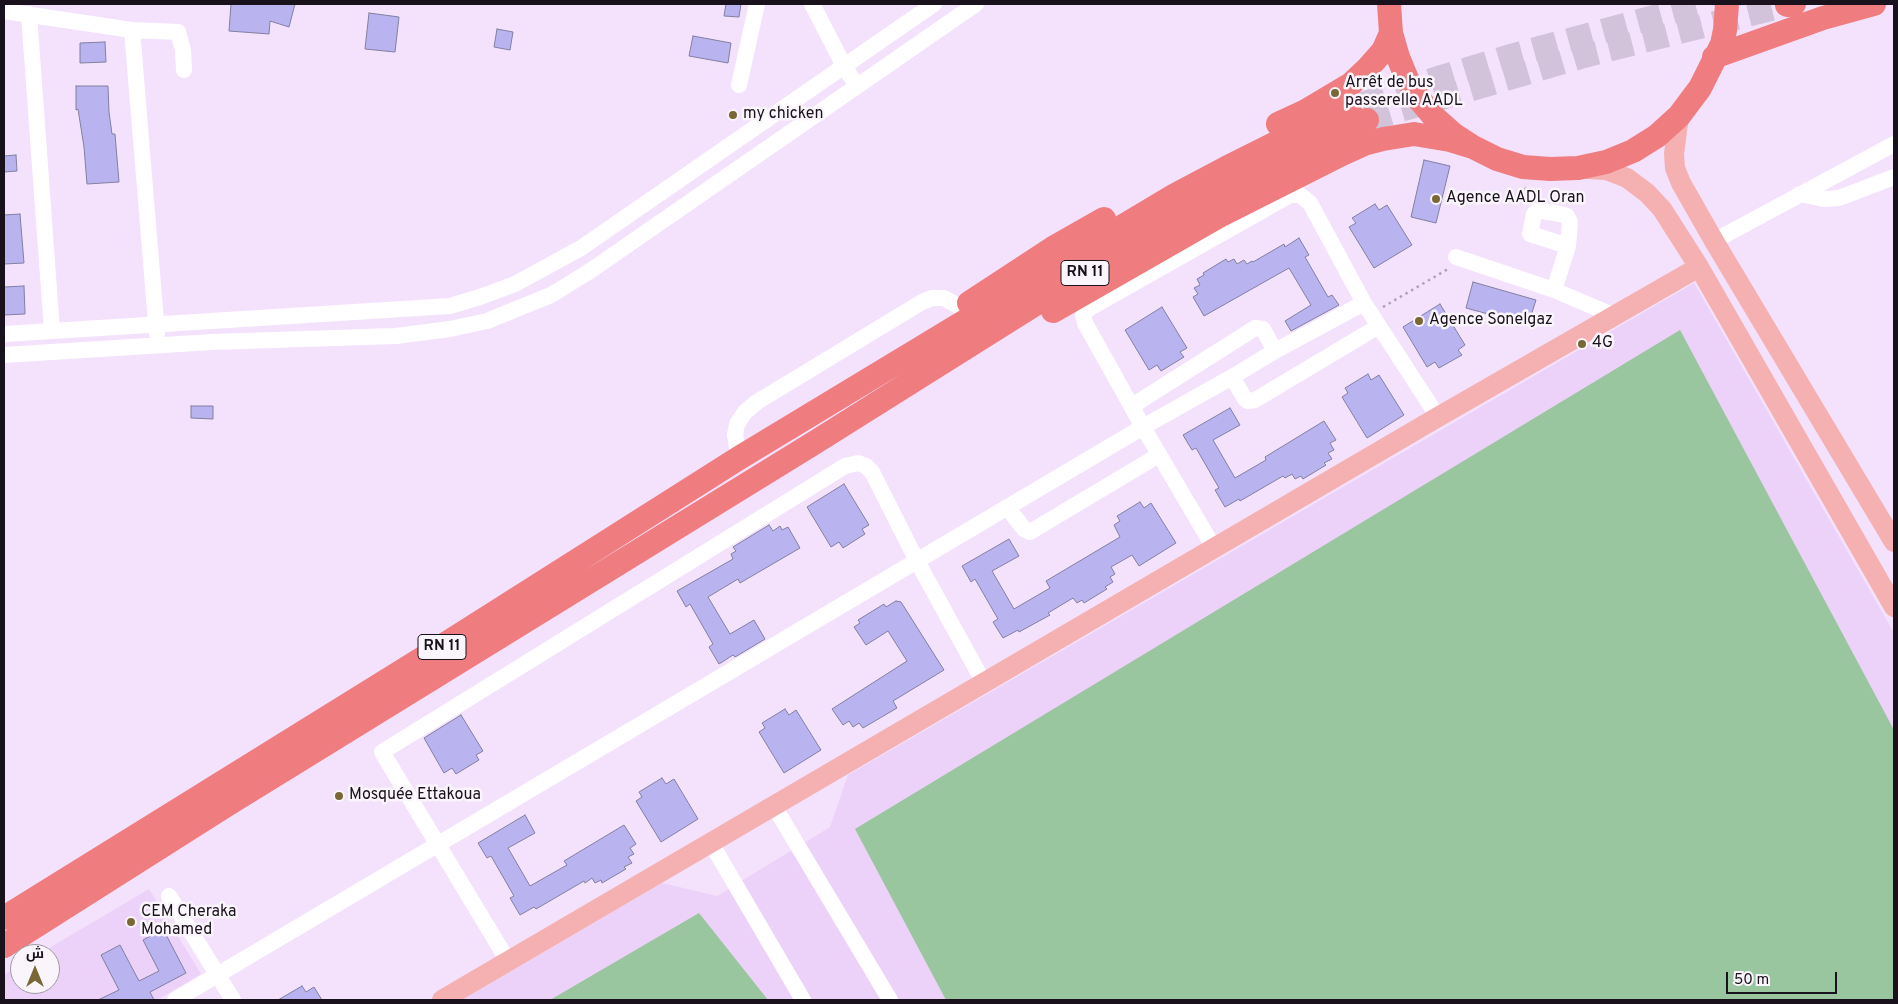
<!DOCTYPE html>
<html>
<head>
<meta charset="utf-8">
<style>
	body { margin:0 }
	#map { position:relative; width:1898px; height:1004px; overflow:hidden; background:#f4e2fc; font-family:Overpass,Cairo,sans-serif }
	canvas { display:block }
	.frame { position:absolute; inset:0; border:5px solid #19111c; pointer-events:none }
	.north { position:absolute; left:10px; top:944px; width:50px; height:50px; box-sizing:border-box; background:#f9f5fb; border:1px solid #9f9aa2; border-radius:50%; rotate:0deg; font-size:14px; font-weight:700; line-height:20px; text-align:center; color:#19111c }
	.north::after { content:''; display:block; margin:auto; width:18px; height:22px; background:#796736; clip-path:polygon(50% 0,100% 100%,50% 72%,0 100%) }
	.scale { position:absolute; left:1726px; top:972px; width:111px; height:22px; box-sizing:border-box; border:2px solid #19111c; border-top:0; padding-left:6px; font-size:15px; line-height:18px; white-space:nowrap; color:#19111c; -webkit-text-stroke:4px #f9f5fb; paint-order:stroke }
</style>
</head>
<body>
<div id="map">
<canvas width="1898" height="1004"></canvas>
<div class="frame"></div>
<div class="north">ش</div>
<div class="scale">50 m</div>
</div>
<script>
const ctx = document.querySelector('canvas').getContext('2d');
ctx.lineJoin = 'round';
function fillPath(path, color) {
  ctx.fillStyle = color;
  ctx.fill(path, 'evenodd');
}
function shape(rows) {
  const path = new Path2D();
  for (const r of rows) {
    path.moveTo(r[0], r[1]);
    for (let i = 2; i < r.length; i += 2) path.lineTo(r[i], r[i + 1]);
  }
  return path;
}
function strokePath(path, color, width, dash) {
  ctx.strokeStyle = color;
  ctx.lineWidth = width;
  ctx.lineCap = dash ? 'butt' : 'round';
  ctx.setLineDash(dash || []);
  ctx.stroke(path);
}
function write(font, color, halo, rows, align = 'center') {
  ctx.font = font + ' Overpass,sans-serif';
  ctx.lineWidth = 5;
  ctx.setLineDash([]);
  ctx.textBaseline = 'middle';
  ctx.strokeStyle = halo;
  ctx.fillStyle = color;
  for (const [text, x, y, turn = 0] of rows) {
    ctx.save();
    ctx.translate(x, y);
    ctx.rotate((+turn || 0) * Math.PI / 180);
    ctx.textAlign = isNaN(turn) ? turn : align;
    if (halo) ctx.strokeText(text, 0, 0);
    ctx.fillText(text, 0, 0);
    ctx.restore();
  }
}
fillPath(shape([
	[1694,283,1894,633,1894,1000,462,1000,662,883,717,896,830,827,848,775],
	[149,889,201,974,157,1000,4,1000,4,975,20,965,20,984,50,984,50,954,39,954]
]), '#ecd1f8');
fillPath(shape([
	[1680,330,1894,730,1894,1000,946,1000,855,829],
	[699,913,768,1000,550,1000]
]), '#99c69e');
const building = shape([
	[231,4,295,4,289,27,270,21,269,34,229,31,231,4],
	[726,4,741,4,739,17,724,16,726,4],
	[369,13,399,17,395,52,365,49,369,13],
	[497,29,513,32,510,50,494,47,497,29],
	[693,36,731,43,728,63,689,56,693,36],
	[105,42,106,62,80,63,80,43,105,42],
	[76,86,108,86,109,112,112,134,115,134,119,182,87,184,84,147,78,109,76,110,76,86],
	[16,155,17,171,4,172,4,156,16,155],
	[1424,160,1450,166,1436,223,1411,217,1424,160],
	[1375,204,1379,210,1387,205,1412,245,1374,268,1349,227,1356,223,1352,218,1375,204],
	[20,214,24,263,4,264,4,215,20,214],
	[1299,238,1309,255,1305,257,1328,297,1332,295,1339,305,1291,331,1285,321,1311,305,1289,268,1204,316,1193,297,1198,294,1194,288,1200,285,1197,279,1204,275,1203,273,1226,259,1228,262,1234,259,1237,264,1244,260,1247,264,1252,261,1253,262,1284,244,1285,247,1299,238],
	[1473,282,1536,300,1528,325,1466,308,1473,282],
	[24,286,25,314,4,315,4,287,24,286],
	[1440,304,1465,345,1458,350,1462,355,1439,368,1435,362,1427,367,1403,327,1440,304],
	[1162,307,1187,348,1180,352,1184,357,1161,371,1157,365,1149,370,1125,330,1162,307],
	[1368,374,1371,380,1379,375,1404,415,1367,438,1342,397,1348,393,1345,388,1368,374],
	[191,406,213,406,213,419,191,418,191,406],
	[1230,408,1240,425,1213,440,1235,478,1266,460,1265,457,1324,421,1336,440,1330,443,1334,450,1328,453,1332,459,1324,463,1326,465,1303,479,1301,476,1295,479,1292,474,1285,478,1283,476,1240,501,1239,499,1225,507,1215,490,1219,488,1196,448,1192,450,1183,435,1230,408],
	[844,484,869,525,862,529,865,534,843,548,839,542,831,547,807,507,844,484],
	[1140,502,1144,508,1151,503,1176,543,1139,566,1132,555,1111,567,1115,574,1110,577,1113,582,1105,587,1107,589,1084,603,1082,600,1077,603,1073,598,1048,613,1050,615,1019,632,1018,630,1003,638,993,622,998,619,975,579,971,582,962,566,1009,539,1019,556,992,571,1014,609,1050,588,1046,581,1120,537,1114,525,1120,521,1117,516,1140,502],
	[769,525,773,531,780,526,782,530,788,527,800,548,740,583,738,579,708,597,730,634,754,620,765,639,735,657,733,655,719,664,709,647,713,644,690,604,686,607,677,591,733,559,731,554,736,551,733,547,769,525],
	[896,601,901,602,944,670,893,701,897,708,863,728,859,723,853,727,849,721,843,725,832,709,907,661,888,631,866,645,854,627,860,623,858,620,884,604,886,607,896,601],
	[785,709,789,715,796,710,821,750,784,773,759,732,765,728,762,723,785,709],
	[461,715,483,751,476,755,479,760,456,774,452,768,444,773,424,738,461,715],
	[662,778,666,784,674,779,698,819,661,842,636,801,642,797,639,792,662,778],
	[525,815,535,833,508,848,530,886,567,865,564,861,624,825,636,844,630,848,634,854,628,857,632,863,624,867,626,869,602,883,601,880,595,883,592,878,585,883,584,881,536,909,534,907,520,915,510,898,514,896,491,856,487,858,478,843,525,815],
	[163,929,186,973,150,992,154,1000,98,1000,119,990,101,955,120,945,139,981,159,971,143,940,163,929],
	[302,986,306,992,314,987,322,1000,278,1000,302,986]
]);
fillPath(building, '#b9b3f0');
strokePath(building, '#827fa0', 1);
strokePath(shape([
	[1362,104,1438,78,1514,55,1702,4],
	[1367,120,1584,56,1787,5]
]), '#d3c3da', 24, [24, 12]);
strokePath(shape([
	[1526,202,1524,200,1526,186],
	[1383,307,1448,269]
]), '#b0a1b7', 2.5, [2.5, 4]);
strokePath(shape([
	[812,4,844,66,857,86],
	[4,11,132,30,178,32,183,50,184,70],
	[29,14,52,331],
	[132,30,157,334],
	[739,85,757,4],
	[1800,194,1824,199,1839,198,1894,177],
	[1714,241,1894,144],
	[1456,257,1554,290,1615,316],
	[1554,290,1568,246,1570,222,1567,216,1560,214,1542,211,1537,211,1534,214,1530,234,1568,246],
	[4,334,450,306,480,297,515,284,581,248,934,4],
	[4,355,212,342,396,336,450,329,487,321,551,295,590,271,976,4],
	[1232,377,1245,399,1248,401,1255,400,1379,326],
	[1132,406,1255,328,1263,329,1275,351],
	[739,458,735,435,737,424,745,412,757,402,922,302,932,298,944,298,962,308],
	[1007,507,1024,529,1030,532,1159,455],
	[1214,548,1143,427,1085,323,1083,315,1088,309,1290,195,1300,195,1310,203,1364,303],
	[774,806,890,1000],
	[711,843,803,1000],
	[169,896,233,1000],
	[508,961,382,752,845,466,858,463,866,466,872,472,917,561,984,683],
	[175,1000,1143,427,1232,377,1275,351,1364,303,1438,417]
]), '#fff', 16);
strokePath(shape([
	[1679,116,1674,154,1675,168,1681,183,1714,241,1894,542],
	[1587,169,1606,170,1627,178,1647,193,1662,209,1699,267,1894,607],
	[442,1000,1438,417,1699,267]
]), '#f5b0b2', 20);
strokePath(shape([
	[1389,4,1391,33,1398,57,1407,79,1419,99,1435,118,1453,134,1473,147,1497,159,1523,167,1550,169,1578,168,1606,162,1633,151,1657,136,1679,116,1700,88,1722,44,1725,30,1727,4],
	[1787,5,1794,4],
	[1714,57,1823,18,1874,4],
	[1278,124,1304,112,1351,84,1368,68,1383,51,1391,33],
	[969,303,1053,248,1104,219],
	[1053,311,1219,216,1342,154,1364,144,1383,139,1414,134,1450,140,1473,147],
	[4,918,436,650,739,458,1073,256,1175,195,1226,168,1292,135,1350,110],
	[4,946,228,804,814,443,1083,274,1244,179,1305,148,1367,120]
]), '#ef7c7f', 24);
for (const [x, y, r, color] of [
	[1335,93,5,"#796736"],
	[733,115,5,"#796736"],
	[1436,199,5,"#796736"],
	[1419,321,5,"#796736"],
	[1582,344,5,"#796736"],
	[339,796,5,"#796736"],
	[131,922,5,"#796736"]
]) {
  const dot = new Path2D();
  dot.arc(x, y, r, 0, 2 * Math.PI);
  ctx.fillStyle = color;
  ctx.fill(dot);
  strokePath(dot, '#f9f5fb', 2);
}
for (const [x, y, w] of [
	[1085,273,48],
	[442,647,48]
]) {
  const box = new Path2D();
  box.roundRect(x - w / 2, y - 12.5, w, 25, 4);
  ctx.fillStyle = '#f9f5fb';
  ctx.fill(box);
  strokePath(box, '#19111c', 1);
}
write('bold 15px', '#19111c', null, [
	["RN 11",1085,273],
	["RN 11",442,647]
]);
write('16px', '#19111c', '#f9f5fb', [
	["Arrêt de bus",1345,84],
	["passerelle AADL",1345,102],
	["my chicken",743,115],
	["Agence AADL Oran",1446,199],
	["Agence Sonelgaz",1429,321],
	["4G",1592,344],
	["Mosquée Ettakoua",349,796],
	["CEM Cheraka",141,913],
	["Mohamed",141,931]
], 'left');
</script>
</body>
</html>
